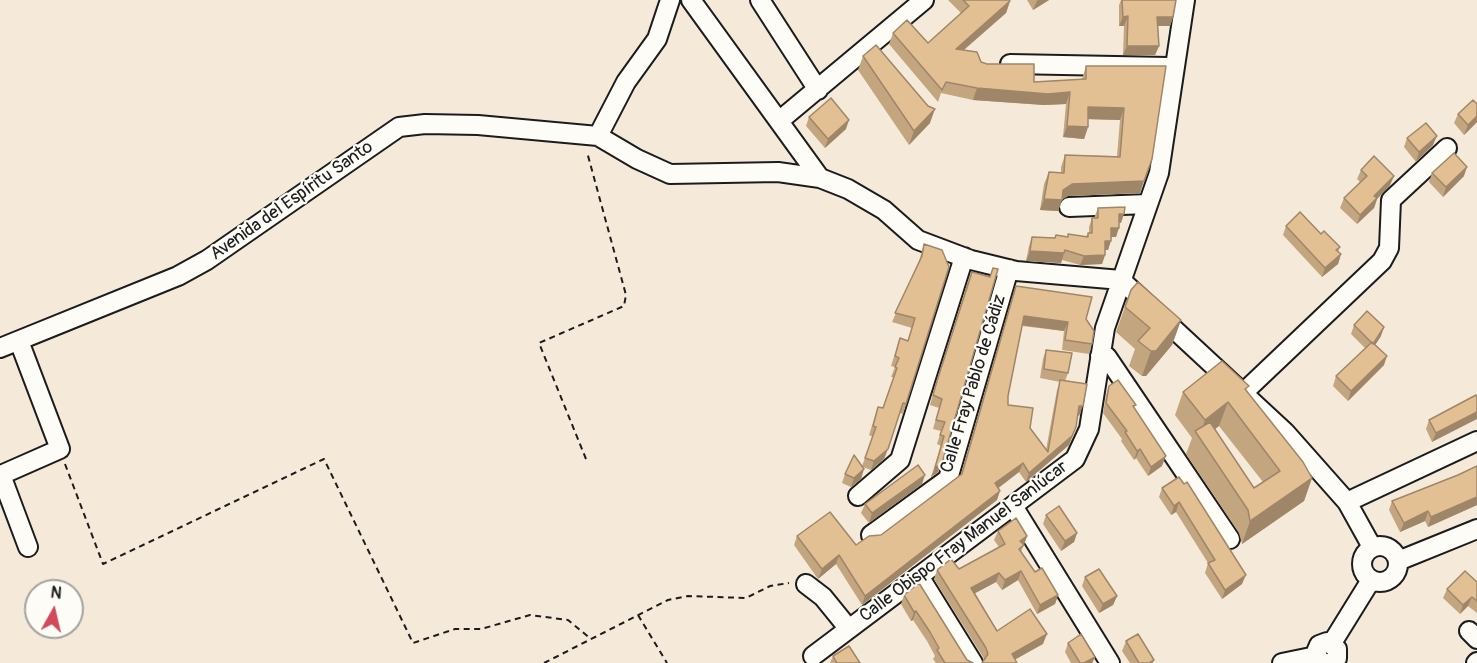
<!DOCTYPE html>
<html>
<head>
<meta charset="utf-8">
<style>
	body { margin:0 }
	#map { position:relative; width:1477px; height:663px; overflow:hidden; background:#f5ead9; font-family:Pangolin,sans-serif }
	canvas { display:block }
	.north { position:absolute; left:24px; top:579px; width:60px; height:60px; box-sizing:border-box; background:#fdfcf7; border:2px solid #a3a29f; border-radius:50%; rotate:8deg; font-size:16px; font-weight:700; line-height:24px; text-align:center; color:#1c1c1c }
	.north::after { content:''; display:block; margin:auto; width:21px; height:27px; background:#d1495b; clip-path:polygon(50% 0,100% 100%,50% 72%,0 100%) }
</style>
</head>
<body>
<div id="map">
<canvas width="1477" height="663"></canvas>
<div class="north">N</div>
</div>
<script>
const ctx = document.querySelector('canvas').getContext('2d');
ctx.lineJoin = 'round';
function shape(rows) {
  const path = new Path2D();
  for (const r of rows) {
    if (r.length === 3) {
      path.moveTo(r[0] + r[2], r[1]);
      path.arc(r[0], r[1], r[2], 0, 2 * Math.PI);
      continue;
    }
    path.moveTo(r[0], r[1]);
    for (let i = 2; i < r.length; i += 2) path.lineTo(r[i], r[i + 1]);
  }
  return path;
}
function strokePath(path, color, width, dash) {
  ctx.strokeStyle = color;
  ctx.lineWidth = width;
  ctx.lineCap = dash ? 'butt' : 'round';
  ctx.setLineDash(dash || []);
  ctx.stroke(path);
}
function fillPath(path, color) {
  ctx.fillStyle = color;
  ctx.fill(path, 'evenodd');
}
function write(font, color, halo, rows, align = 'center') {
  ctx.font = font + ' Pangolin,sans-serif';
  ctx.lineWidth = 4.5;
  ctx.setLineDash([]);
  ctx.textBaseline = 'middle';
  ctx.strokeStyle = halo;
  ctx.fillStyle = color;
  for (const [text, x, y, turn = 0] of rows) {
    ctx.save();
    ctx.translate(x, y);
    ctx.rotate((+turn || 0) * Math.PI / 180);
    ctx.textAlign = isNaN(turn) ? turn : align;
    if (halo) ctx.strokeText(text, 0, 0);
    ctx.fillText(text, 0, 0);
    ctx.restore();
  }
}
const minor = shape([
	[691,0,820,178],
	[760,0,818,90],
	[1010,64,1168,67],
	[779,121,924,0],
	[598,136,626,82,657,39,670,0],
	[1069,207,1148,204],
	[19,341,60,449,1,475,28,547],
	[0,348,178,276,207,260,399,127,425,124,478,125,598,136,637,159,670,174,778,172,820,178,848,189,884,210,918,240,971,260,1016,271,1121,280,1285,432,1347,502,1372,547],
	[1100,356,1107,357,1230,539],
	[1243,393,1382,261,1389,248,1391,200,1447,148],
	[858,496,900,460,964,257],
	[1347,502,1477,441],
	[1013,506,1110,663],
	[871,535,948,479,1009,269],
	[1380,564,18],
	[1398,561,1477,529],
	[919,576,973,663],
	[806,584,823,597,849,629],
	[1469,631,1477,639],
	[1332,643,1371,580],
	[813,656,1075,459,1089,429,1105,328,1159,173,1185,0],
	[1282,663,1316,656],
	[1324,663,1319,660,1316,652,1319,645,1327,642,1337,649,1337,658,1331,663],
	[1476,663,1477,662]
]);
strokePath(minor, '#1c1c1c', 22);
strokePath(shape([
	[586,459,539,343,624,306,626,295,587,152],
	[65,464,103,564,324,459,413,643,455,629,481,629,530,615,568,620,591,639],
	[638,615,667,663],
	[544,663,668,600,688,596,746,598,770,586,789,583]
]), '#1c1c1c', 2, [6, 4.5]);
strokePath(minor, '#fdfcf7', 18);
fillPath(shape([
	[948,0,1009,0,1010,1,1006,13,964,50,981,62,1034,82,1082,79,1086,66,1166,66,1140,193,1068,196,1062,199,1058,211,1040,210,1044,184,1049,172,1061,173,1061,167,1065,155,1117,156,1120,120,1088,119,1088,127,1084,139,1063,137,1066,104,1044,105,973,100,941,93,938,102,889,44,893,33,928,43,961,13],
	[1027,0,1049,0,1033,10],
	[1121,0,1176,0,1173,17,1170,26,1158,26,1159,46,1155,55,1123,55,1124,26,1119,26,1119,5],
	[863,56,928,106,930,123,909,145,858,70],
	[1477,104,1477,122,1464,135,1454,123,1458,114],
	[809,117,846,129,825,148,806,126],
	[1407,138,1433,145,1416,162,1404,147],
	[1361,170,1394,176,1390,185,1377,199,1374,208,1357,224,1340,208,1344,198,1360,182,1357,179],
	[1432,173,1464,176,1443,197,1429,182],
	[1098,208,1121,223,1119,223,1116,237,1111,237,1108,250,1105,250,1105,255,1102,264,1080,265,1062,260,1061,263,1026,261,1029,246,1032,237,1055,238,1056,235,1067,237,1086,236,1089,233,1089,227,1092,218,1094,218],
	[1286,226,1321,234,1340,247,1338,252,1341,254,1338,264,1322,277,1283,235],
	[924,244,906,404,903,414,900,413,884,459,871,470,863,467,861,479,851,487,842,483,845,474,862,466,873,437,869,435,875,416,878,407,883,408,894,377,891,377,895,367,891,366,900,338,908,341,912,328,892,322,919,261],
	[993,268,938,472,931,477,941,446,937,444,941,431,933,429,939,408,930,405,934,391,968,281,990,277],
	[1016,286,1086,319,1092,344,1089,354,1062,350,1064,331,1022,326,1008,396,1008,405,1030,428,1046,450,1057,390,1060,382,1040,378,1043,359,1046,350,1068,373,1065,381,1079,416,1078,415,1076,427,1069,445,1026,482,1019,472,998,488,997,500,862,605,836,564,818,579,794,545,797,536,856,545,881,535,961,474],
	[1131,290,1181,320,1172,345,1146,376,1142,376,1129,366,1135,349,1116,332],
	[1354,325,1381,336,1375,345,1384,365,1348,401,1333,386,1336,376,1366,349,1351,334],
	[1109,386,1134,408,1162,466,1148,476,1136,458,1134,460,1121,441,1122,439,1103,413,1106,395],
	[1247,391,1312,478,1304,501,1242,544,1239,533,1186,454,1192,438,1175,415,1183,392],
	[1219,426,1263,482,1254,488,1215,429],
	[1477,398,1432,442,1426,429,1429,420],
	[1477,466,1477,505,1428,527,1425,521,1400,532,1389,510,1392,501,1458,475],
	[1179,477,1242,584,1222,599,1205,573,1208,563,1176,512,1171,515,1159,497,1162,488],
	[922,484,869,523,861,513,865,504],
	[1046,515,1077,533,1074,542,1061,551,1043,524],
	[998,531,1027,536,1021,552,1035,572,1058,595,1055,604,1037,614,1018,580,1002,590,996,582,975,593,997,631,1043,644,984,661,983,657,934,579,937,570,959,569,999,547,994,540],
	[1085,577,1117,596,1113,605,1099,613,1082,586],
	[1477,582,1477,613,1468,606,1460,614,1443,598,1447,589],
	[904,595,967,660,973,663,936,663,933,659,935,656,927,641,913,620,911,621,901,604],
	[1126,641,1154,660,1153,663,1130,663,1122,651],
	[1068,643,1095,657,1092,663,1071,663,1065,652],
	[833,656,860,663,830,663]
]), '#c3a57f');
fillPath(shape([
	[1038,0,1049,0,1033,10,1037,1],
	[1010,1,1006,13,952,60,956,49],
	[1128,16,1124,26,1119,26,1123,17],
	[1157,17,1173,17,1170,26,1154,26],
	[1127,46,1159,46,1155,55,1123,55],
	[977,88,1070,92,1066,104,1044,105,973,100],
	[1088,107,1124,108,1120,120,1084,119],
	[935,109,930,123,909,145,914,131],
	[1477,116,1477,122,1464,135,1468,125],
	[849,120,846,129,825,148,828,139],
	[1067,126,1088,127,1084,139,1063,137],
	[1437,136,1433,145,1416,162,1419,152],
	[1467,167,1464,176,1443,197,1446,187],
	[1394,176,1390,185,1377,199,1374,208,1357,224,1360,215,1374,196],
	[1144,181,1140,193,1068,196,1062,200,1058,211,1040,210,1044,199,1072,184],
	[1119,214,1124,214,1121,223,1115,223],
	[1111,228,1119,228,1116,237,1107,237],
	[1105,241,1111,241,1108,250,1102,250],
	[1030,251,1064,253,1061,263,1026,261],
	[1341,254,1338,264,1322,277,1325,268],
	[1105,255,1102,264,1080,265,1084,256],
	[1024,316,1068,322,1064,331,1021,325],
	[1181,320,1172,345,1146,376,1142,376,1151,351],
	[1384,327,1381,336,1370,353,1373,344],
	[1387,356,1384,365,1348,401,1351,391],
	[1228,402,1219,426,1201,440,1199,437,1205,420],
	[1079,406,1083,406,1079,416,1075,415],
	[1477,412,1477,419,1432,442,1436,433],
	[1076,427,1069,445,1026,482,1029,473],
	[888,449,884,459,871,470,874,461],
	[1140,449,1136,458,1134,460,1137,451],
	[1166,456,1162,466,1148,476,1151,467],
	[942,463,938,472,931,477,935,468],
	[1023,463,1019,472,992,493,995,483],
	[864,469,861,479,851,487,854,478],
	[925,475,922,484,869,523,872,513],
	[1312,478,1304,501,1242,544,1250,521],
	[1000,491,997,500,862,605,865,596],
	[1477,497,1477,505,1428,527,1431,517],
	[1179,502,1176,512,1171,515,1174,506],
	[1428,511,1425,521,1400,532,1404,523],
	[1077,533,1074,542,1061,551,1065,541],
	[1027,536,1024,545,1020,541],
	[839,555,836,564,818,579,822,569],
	[1021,571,1018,580,1002,590,1005,580],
	[999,573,996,582,968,597,971,588],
	[1246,575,1242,584,1222,599,1225,590],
	[1058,595,1055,604,1037,614,1040,605],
	[1117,596,1113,605,1099,613,1103,604],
	[1472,597,1468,606,1460,614,1463,605],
	[916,611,913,620,911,621,914,612],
	[1047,634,1043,644,1009,663,1012,654],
	[1095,657,1092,663,1084,663]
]), '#9f8668');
const building = shape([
	[963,0,1009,0,1010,1,956,49,977,52,981,62,987,64,1034,64,1034,82,1086,79,1086,66,1166,66,1152,159,1144,181,1072,184,1063,190,1062,200,1044,199,1049,172,1064,173,1065,155,1120,157,1124,108,1088,107,1088,127,1067,126,1070,92,1048,94,977,88,946,82,942,90,893,33,907,20,928,43,969,6,963,0],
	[1122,0,1176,0,1173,17,1157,17,1159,46,1127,46,1128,16,1123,17,1122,0],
	[876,45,928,106,935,109,914,131,863,56,876,45],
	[831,98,849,120,828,139,809,117,831,98],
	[1473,100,1477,104,1477,116,1468,125,1458,114,1473,100],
	[1426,123,1437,136,1419,152,1407,138,1426,123],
	[1454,153,1467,167,1446,187,1432,173,1454,153],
	[1374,156,1394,176,1374,196,1377,198,1360,215,1344,198,1367,176,1361,170,1374,156],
	[1125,207,1124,214,1119,214,1119,228,1111,228,1111,241,1105,241,1105,255,1084,256,1065,250,1064,253,1030,251,1032,237,1055,238,1056,235,1068,237,1068,234,1088,237,1088,233,1092,233,1092,218,1098,218,1098,208,1125,207],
	[1300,212,1321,234,1324,231,1340,247,1336,250,1341,254,1325,268,1286,226,1300,212],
	[924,244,942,250,949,267,906,404,903,403,888,449,874,461,865,458,876,427,873,426,878,407,883,408,897,368,895,367,899,358,895,356,900,338,908,341,915,318,895,313,922,256,924,244],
	[993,268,998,269,942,463,935,468,944,436,940,435,945,422,936,420,942,399,933,395,937,381,972,272,990,277,993,268],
	[1138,282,1181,320,1156,351,1151,351,1138,341,1150,328,1125,307,1131,290,1138,282],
	[1016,286,1092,297,1086,319,1094,331,1092,344,1065,340,1068,322,1024,316,1008,396,1008,405,1033,408,1030,428,1048,452,1060,380,1087,384,1083,406,1079,406,1076,427,1072,436,1029,473,1023,463,995,483,1000,491,865,596,839,555,822,569,797,536,830,512,856,545,869,536,881,535,962,474,1016,286],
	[1367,311,1384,327,1373,344,1354,325,1367,311],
	[1372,342,1387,356,1351,391,1336,376,1372,342],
	[1046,350,1072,353,1068,373,1044,369,1046,350],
	[1222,361,1249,386,1245,389,1303,462,1312,478,1250,521,1248,510,1195,431,1210,422,1254,488,1280,471,1228,402,1205,420,1183,392,1222,361],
	[1118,380,1136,405,1133,406,1166,456,1151,467,1140,449,1137,451,1125,432,1127,431,1106,403,1109,386,1118,380],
	[1476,395,1477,398,1477,412,1436,433,1429,420,1476,395],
	[854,455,864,469,854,478,845,474,854,455],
	[918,465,925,475,872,513,865,504,918,465],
	[1477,466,1477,497,1431,517,1428,511,1404,523,1392,501,1458,475,1477,466],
	[1179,477,1184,484,1187,482,1246,575,1225,590,1208,563,1215,560,1179,502,1174,506,1162,488,1179,477],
	[1059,506,1077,533,1065,541,1046,515,1059,506],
	[1016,518,1027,536,1020,541,1024,545,1019,549,1035,572,1042,568,1058,595,1040,605,1021,571,1005,580,999,573,971,588,997,631,1030,609,1047,634,1012,654,1017,663,982,663,988,654,986,648,937,570,951,559,959,569,1005,544,998,531,1016,518],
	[1099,569,1117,596,1103,604,1085,577,1099,569],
	[1465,571,1477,582,1477,601,1472,597,1463,605,1447,589,1465,571],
	[919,583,967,660,973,663,945,663,937,650,939,648,930,632,916,611,914,612,904,595,919,583],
	[1081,634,1095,657,1084,663,1080,663,1068,643,1081,634],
	[1138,634,1154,660,1149,663,1139,663,1126,641,1138,634],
	[849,646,860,663,837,663,833,656,849,646]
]);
fillPath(building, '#e3c094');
strokePath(building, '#9f8668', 1.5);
write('18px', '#1c1c1c', '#fdfcf7', [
	["Avenida del Espíritu Santo",292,201,-35],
	["Calle Fray Pablo de Cádiz",974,384,-73],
	["Calle Obispo Fray Manuel Sanlúcar",964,542,-37]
]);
</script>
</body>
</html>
